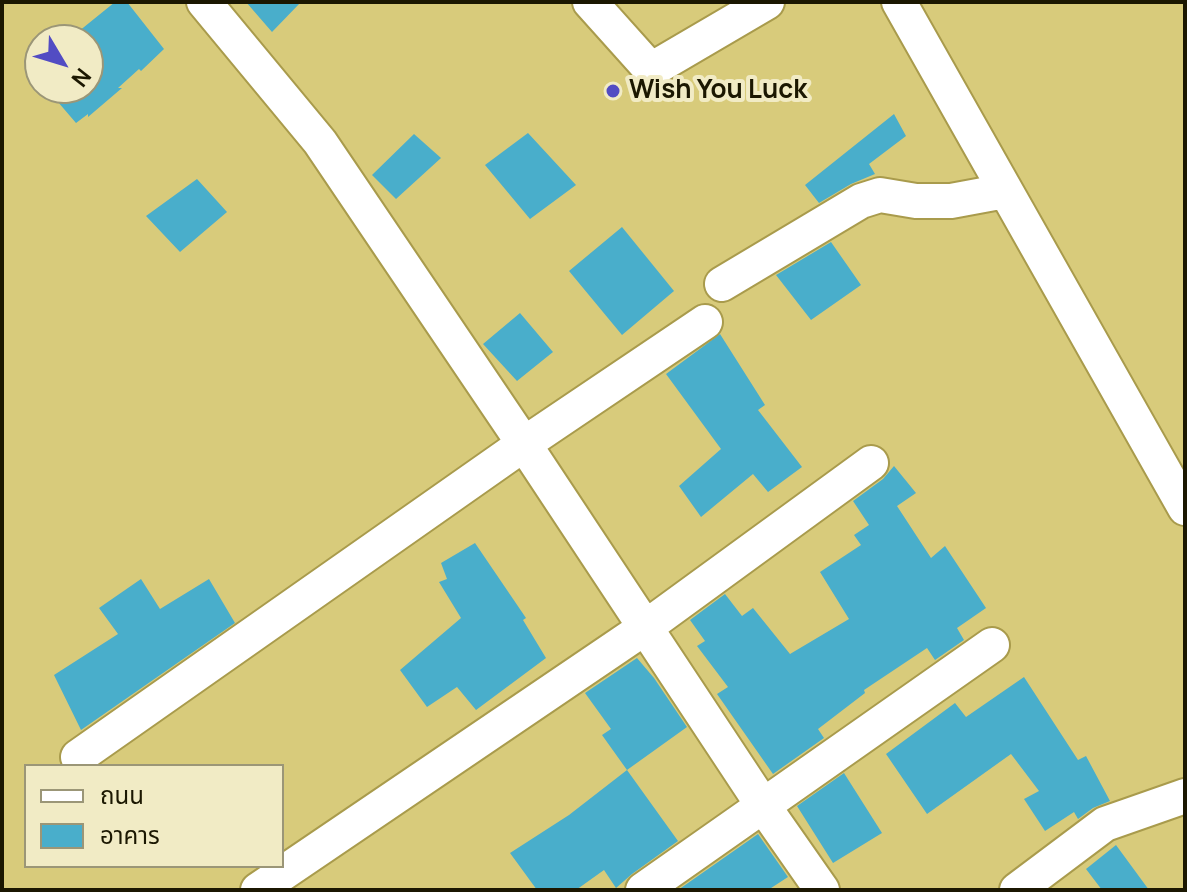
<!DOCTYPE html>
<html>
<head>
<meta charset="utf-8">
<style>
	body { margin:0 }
	#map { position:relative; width:1187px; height:892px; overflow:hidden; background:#d8cb7b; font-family:Manrope,"Noto Sans Thai",sans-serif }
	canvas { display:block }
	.frame { position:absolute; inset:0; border:4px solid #1b1701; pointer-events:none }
	.legend { position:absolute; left:24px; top:764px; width:260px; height:104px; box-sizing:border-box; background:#f1ebc5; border:2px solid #9b9677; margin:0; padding:10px 14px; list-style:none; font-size:24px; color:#1b1701 }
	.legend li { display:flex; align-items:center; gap:16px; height:40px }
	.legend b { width:40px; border:2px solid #9b9677 }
	.north { position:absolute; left:24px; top:24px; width:80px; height:80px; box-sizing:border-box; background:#f1ebc5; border:2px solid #9b9677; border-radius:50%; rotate:128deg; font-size:22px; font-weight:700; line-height:32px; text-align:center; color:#1b1701 }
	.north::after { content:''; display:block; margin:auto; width:28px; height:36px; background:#524cc3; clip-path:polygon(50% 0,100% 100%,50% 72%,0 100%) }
</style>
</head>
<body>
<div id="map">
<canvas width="1187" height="892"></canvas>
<div class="frame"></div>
<ul class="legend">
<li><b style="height:10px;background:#fff"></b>ถนน</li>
<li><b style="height:22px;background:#49aecb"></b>อาคาร</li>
</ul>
<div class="north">N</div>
</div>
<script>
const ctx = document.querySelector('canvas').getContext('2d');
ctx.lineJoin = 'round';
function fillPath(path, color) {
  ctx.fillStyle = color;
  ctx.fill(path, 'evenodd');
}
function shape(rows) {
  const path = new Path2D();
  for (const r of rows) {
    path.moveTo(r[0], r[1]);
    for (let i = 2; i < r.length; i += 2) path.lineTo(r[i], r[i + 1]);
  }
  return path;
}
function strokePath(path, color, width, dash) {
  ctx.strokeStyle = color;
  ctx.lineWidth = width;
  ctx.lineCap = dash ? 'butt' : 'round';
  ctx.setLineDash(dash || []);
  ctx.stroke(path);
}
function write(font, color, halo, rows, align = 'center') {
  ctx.font = font + ' Manrope,sans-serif';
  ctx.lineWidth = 8;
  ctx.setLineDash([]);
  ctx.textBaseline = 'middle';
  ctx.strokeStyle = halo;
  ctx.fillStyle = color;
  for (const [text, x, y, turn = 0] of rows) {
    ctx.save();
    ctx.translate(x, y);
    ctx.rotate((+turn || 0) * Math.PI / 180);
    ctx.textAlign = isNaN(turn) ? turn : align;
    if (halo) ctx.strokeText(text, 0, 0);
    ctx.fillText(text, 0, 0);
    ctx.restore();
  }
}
fillPath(shape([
	[115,2,127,2,164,49,141,71,139,69,118,88,122,88,88,117,88,114,76,123,46,88,88,88,88,40,68,40],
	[246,2,301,2,272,32],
	[894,114,906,136,869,164,875,174,851,184,819,203,805,185],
	[528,133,576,185,530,219,485,165],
	[414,134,441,158,396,199,372,175],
	[197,179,227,212,180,252,146,216],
	[622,227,674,291,622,335,569,271],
	[831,242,861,285,811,320,776,275],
	[520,313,553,352,517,381,483,344],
	[720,334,765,405,758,410,802,467,768,492,753,474,701,517,679,486,721,449,666,374],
	[894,466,916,493,897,506,931,558,945,546,986,608,957,628,964,640,935,660,927,648,864,690,865,693,818,729,824,738,773,774,717,694,728,687,697,646,705,641,690,620,725,594,742,616,753,608,790,654,849,619,820,572,861,545,854,535,869,525,853,501,883,479],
	[475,543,526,618,523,620,546,658,476,710,457,687,427,707,400,670,461,618,439,582,447,579,441,563],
	[141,579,160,609,209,579,235,623,81,730,54,675,118,634,99,608],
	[637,658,654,678,687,727,627,770,602,735,611,729,585,693],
	[1024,677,1078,760,1086,756,1110,801,1093,808,1078,819,1074,812,1045,831,1024,799,1039,791,1011,754,927,814,886,754,955,703,966,717],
	[627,770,678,841,632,874,616,888,604,870,576,890,537,890,510,853,569,815],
	[844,773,882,833,833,863,797,806],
	[758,834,788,877,768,890,678,890],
	[1116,845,1149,890,1102,890,1086,869]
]), '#49aecb');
const minor = shape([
	[204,2,320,142,524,444,764,807,822,890],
	[590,2,651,70,767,2],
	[899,2,1185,508],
	[722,284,861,201,880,195,916,201,951,201,1005,191],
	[78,757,524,444,705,322],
	[258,890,646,627,871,463],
	[643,890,992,645],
	[1017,890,1105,824,1185,796]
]);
strokePath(minor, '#a99b4c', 38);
strokePath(minor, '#fff', 34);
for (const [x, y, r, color] of [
	[613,91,8,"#524cc3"]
]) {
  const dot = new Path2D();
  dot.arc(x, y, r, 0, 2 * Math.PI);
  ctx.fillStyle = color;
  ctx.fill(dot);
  strokePath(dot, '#f1ebc5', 3);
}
write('bold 26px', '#1b1701', '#f1ebc5', [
	["Wish You Luck",629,91]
], 'left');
</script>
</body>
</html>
